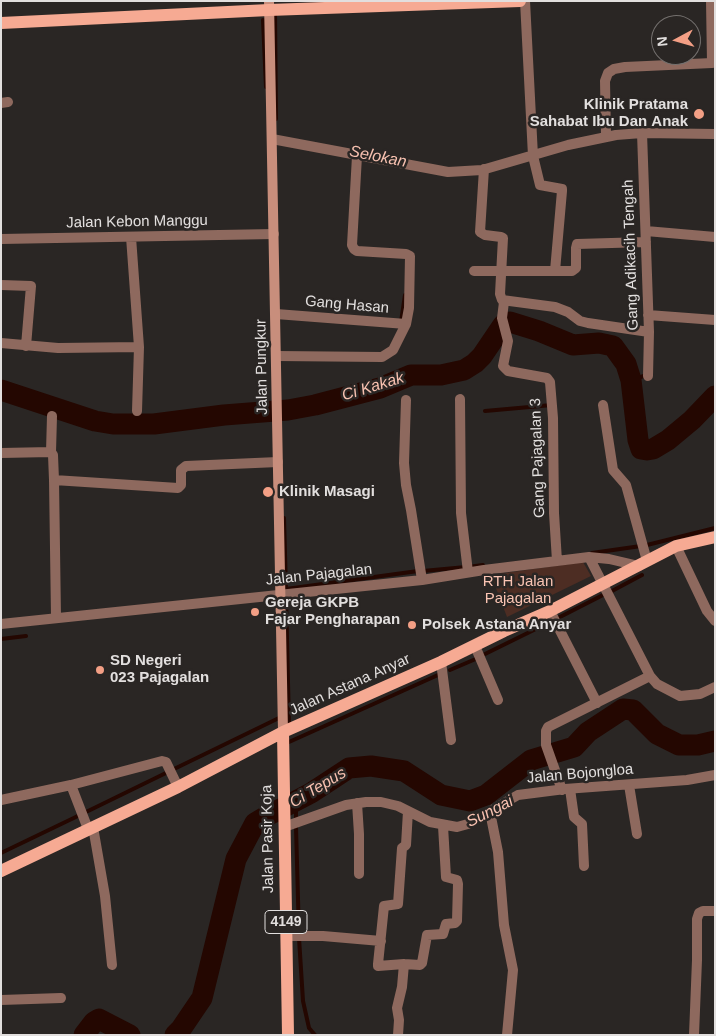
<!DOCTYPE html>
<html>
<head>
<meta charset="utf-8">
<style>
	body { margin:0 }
	#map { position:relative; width:716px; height:1036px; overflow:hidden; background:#2a2624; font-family:Arial,sans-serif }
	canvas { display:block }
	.frame { position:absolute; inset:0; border:2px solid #e2dfde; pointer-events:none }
	.north { position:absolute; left:651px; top:15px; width:50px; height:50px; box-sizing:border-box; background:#2a2624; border:1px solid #74706e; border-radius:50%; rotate:264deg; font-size:14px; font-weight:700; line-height:20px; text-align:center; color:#e2dfde }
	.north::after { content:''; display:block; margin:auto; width:18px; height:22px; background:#f39f85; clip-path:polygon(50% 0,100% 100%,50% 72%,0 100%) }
</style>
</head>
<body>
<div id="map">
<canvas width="716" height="1036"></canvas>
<div class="frame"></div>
<div class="north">N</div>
</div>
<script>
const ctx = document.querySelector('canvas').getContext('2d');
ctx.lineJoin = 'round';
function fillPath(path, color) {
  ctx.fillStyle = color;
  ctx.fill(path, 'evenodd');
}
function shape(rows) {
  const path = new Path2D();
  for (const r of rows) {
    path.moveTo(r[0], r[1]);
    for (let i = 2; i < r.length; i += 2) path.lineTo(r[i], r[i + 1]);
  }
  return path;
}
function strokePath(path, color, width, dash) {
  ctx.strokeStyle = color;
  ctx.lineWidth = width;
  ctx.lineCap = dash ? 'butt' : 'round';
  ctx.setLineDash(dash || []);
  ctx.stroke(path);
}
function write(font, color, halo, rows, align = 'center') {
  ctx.font = font + ' Arial,sans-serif';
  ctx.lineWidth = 5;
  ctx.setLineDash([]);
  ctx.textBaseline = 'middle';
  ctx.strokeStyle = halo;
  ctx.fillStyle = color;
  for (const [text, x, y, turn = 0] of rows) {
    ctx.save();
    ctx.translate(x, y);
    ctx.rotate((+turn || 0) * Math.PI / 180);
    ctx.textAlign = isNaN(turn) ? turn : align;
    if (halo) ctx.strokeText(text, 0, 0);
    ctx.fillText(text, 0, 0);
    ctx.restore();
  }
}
fillPath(shape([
	[583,562,591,576,507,617,491,575]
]), '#4d2d23');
strokePath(shape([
	[275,11,276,119],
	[263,20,266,87],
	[401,322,405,295],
	[631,380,647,375],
	[485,411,552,405],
	[284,518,286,589,418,571],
	[647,545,715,528],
	[592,553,641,546],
	[468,567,483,565],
	[423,571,466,567],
	[612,591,642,575],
	[286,596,289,726],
	[558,618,603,595],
	[1,639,26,636],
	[483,655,550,622],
	[450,670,478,658],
	[289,742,438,675],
	[172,770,281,717],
	[84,813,170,771],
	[296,819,296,802],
	[296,827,299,935],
	[1,853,82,814],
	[299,938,303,1001,309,1028,315,1035]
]), '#240701', 4);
strokePath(shape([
	[1,390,95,421,113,424,154,424,224,415,288,410,315,405,380,388,411,375,441,375,464,370,475,363,482,356,503,325,510,322,539,331,573,345,599,343,613,346,626,364,631,380,638,440,641,449,647,450,653,449,668,440,692,420,715,396],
	[84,1035,94,1022,99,1019,130,1035],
	[175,1035,181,1029,202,998,236,859,255,823,265,817,311,793,349,768,371,766,404,771,441,795,470,801,486,795,531,760,574,747,588,732,623,709,633,710,657,734,679,745,698,745,715,741]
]), '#240701', 21);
strokePath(shape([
	[525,1,533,156,540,185,562,189,562,191,555,271],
	[1,103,8,102],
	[642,133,649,332,648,376],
	[606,136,605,81,608,73,614,69,625,67,712,63,711,1],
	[272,139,448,172,482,170,568,145,616,135,642,133,715,134],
	[484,169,480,232,485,235,501,237,503,238,500,294,502,300,555,307,568,312,580,321,588,323,649,332],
	[646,231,715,237],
	[131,237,139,347,137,411],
	[1,239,274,234],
	[474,271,572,271,576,268,576,248,577,244,646,242],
	[1,285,31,286,26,346],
	[504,302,502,318,508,341,503,366,508,371,547,378,550,382,553,418,554,513,557,561],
	[276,314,406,324,409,308,410,256,406,254,357,251,354,249,352,245,357,156],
	[648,315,715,320],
	[1,343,58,348,139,347],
	[277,356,382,357,393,350,406,324],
	[460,399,461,513,468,572],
	[406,400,404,463,406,485,411,510,422,580],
	[603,405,613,470,626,485,647,561],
	[52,416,51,452,53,455,54,480,56,617],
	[1,453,51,452],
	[54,480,178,488,181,485,181,470,186,466,278,462],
	[676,546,707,611,715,621],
	[589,557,650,676,657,684,680,696,700,694,715,687],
	[550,611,597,703],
	[1,624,422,580,484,570,589,557,609,559,639,566],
	[475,646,498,700],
	[441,662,451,740],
	[71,785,88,829],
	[629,785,637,834],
	[570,789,574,817,582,824,584,866],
	[562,790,546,745,546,731,548,727,650,676],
	[1,800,71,785,162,761,166,762,178,787],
	[357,803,359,834,359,874],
	[490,812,498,852,504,925,513,970,507,1035],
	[93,827,105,896,112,965],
	[284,827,346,805,366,802,381,802,398,806,430,822,457,827,468,824,518,795,565,789,687,780,715,775],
	[286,936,323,936,381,941],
	[404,964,420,965,422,963,427,935,443,934,446,924,455,923,457,921,458,884,457,880,446,877,443,826],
	[1,1000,61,998],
	[398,1035,399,1020,397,1008,402,987,404,964,378,966,378,964,384,906,398,904,402,848,406,845,408,811],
	[694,1035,697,960,697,919,699,913,703,911,715,911]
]), '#8e695e', 10);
strokePath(shape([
	[269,1,283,732]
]), '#c88e7c', 10);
strokePath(shape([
	[1,23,269,10,520,1],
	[283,732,288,1035],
	[1,871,178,787,283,732,441,662,504,631,550,611,676,546,715,537]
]), '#f6aa93', 12);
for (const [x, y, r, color] of [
	[699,114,6,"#f39f85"],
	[268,492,6,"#f39f85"],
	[255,612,5,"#f39f85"],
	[412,625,5,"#f39f85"],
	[100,670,5,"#f39f85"]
]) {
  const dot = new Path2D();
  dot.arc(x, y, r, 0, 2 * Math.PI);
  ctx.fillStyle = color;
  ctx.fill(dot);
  strokePath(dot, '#2a2624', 2);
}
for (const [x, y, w] of [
	[286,922,42]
]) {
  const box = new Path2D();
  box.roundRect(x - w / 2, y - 11.5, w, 23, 4);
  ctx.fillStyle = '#2a2624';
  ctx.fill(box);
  strokePath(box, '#e2dfde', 1);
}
write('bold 14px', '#e2dfde', null, [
	["4149",286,922]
]);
write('bold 15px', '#e2dfde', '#2a2624', [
	["Klinik Pratama",688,105,"right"],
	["Sahabat Ibu Dan Anak",688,122,"right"],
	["Klinik Masagi",279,492],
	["Gereja GKPB",265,603],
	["Fajar Pengharapan",265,620],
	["Polsek Astana Anyar",422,625],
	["SD Negeri",110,661],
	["023 Pajagalan",110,678]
], 'left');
write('15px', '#e2dfde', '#2a2624', [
	["Jalan Kebon Manggu",137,222,-1],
	["Gang Adikacih Tengah",631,255,-92],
	["Gang Hasan",347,305,5],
	["Jalan Pungkur",262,367,-91],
	["Gang Pajagalan 3",538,458,-92],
	["Jalan Pajagalan",319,575,-6],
	["Jalan Astana Anyar",350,685,-24],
	["Jalan Bojongloa",580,774,-5],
	["Jalan Pasir Koja",268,839,-91]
]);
write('15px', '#fac4b3', '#2a2624', [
	["RTH Jalan",518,582],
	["Pajagalan",518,599]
]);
write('italic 16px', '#f7c1b0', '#2a2624', [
	["Selokan",378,157,11],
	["Ci Kakak",373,387,-17],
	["Ci Tepus",318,788,-31],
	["Sungai",490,812,-27]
]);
</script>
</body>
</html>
